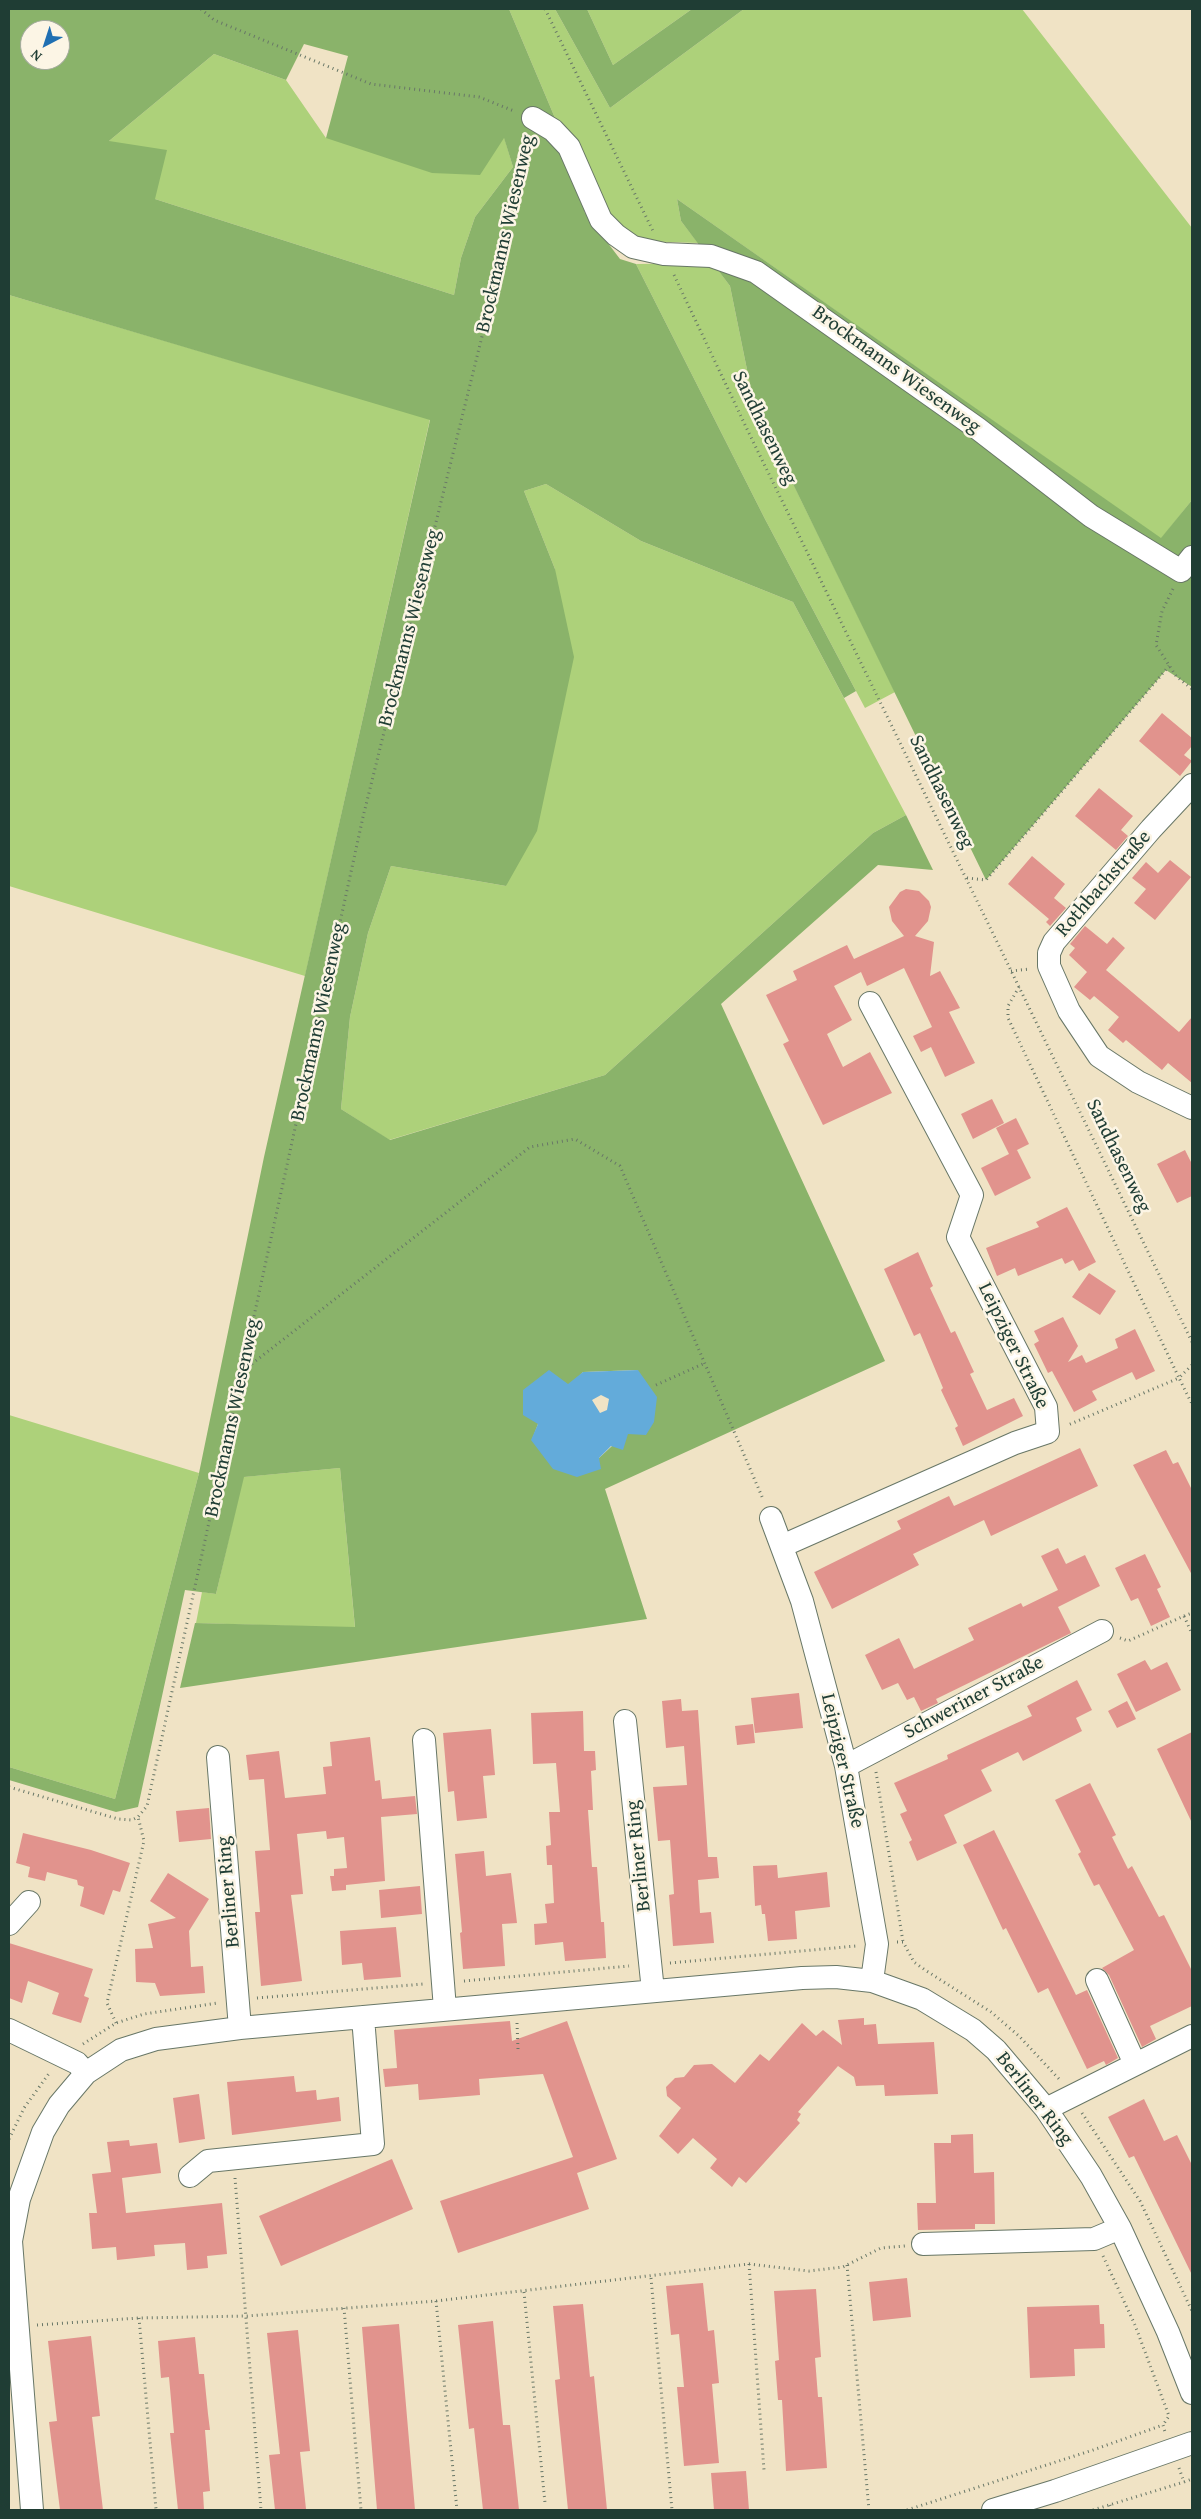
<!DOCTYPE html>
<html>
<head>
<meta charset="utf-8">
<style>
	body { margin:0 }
	#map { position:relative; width:1201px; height:2519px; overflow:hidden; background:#f0e3c5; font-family:"Gentium Book Plus",serif }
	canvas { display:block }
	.frame { position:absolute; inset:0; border:10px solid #1f3d34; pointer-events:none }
	.north { position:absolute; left:20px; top:20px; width:50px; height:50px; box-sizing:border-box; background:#fcf5e5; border:1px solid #a4ab9e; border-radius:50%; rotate:220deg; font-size:14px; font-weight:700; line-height:20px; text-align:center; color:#1f3d34 }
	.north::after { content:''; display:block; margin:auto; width:18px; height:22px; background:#1f6fb2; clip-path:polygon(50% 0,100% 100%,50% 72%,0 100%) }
</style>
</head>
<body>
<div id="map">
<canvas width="1201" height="2519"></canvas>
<div class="frame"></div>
<div class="north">N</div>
</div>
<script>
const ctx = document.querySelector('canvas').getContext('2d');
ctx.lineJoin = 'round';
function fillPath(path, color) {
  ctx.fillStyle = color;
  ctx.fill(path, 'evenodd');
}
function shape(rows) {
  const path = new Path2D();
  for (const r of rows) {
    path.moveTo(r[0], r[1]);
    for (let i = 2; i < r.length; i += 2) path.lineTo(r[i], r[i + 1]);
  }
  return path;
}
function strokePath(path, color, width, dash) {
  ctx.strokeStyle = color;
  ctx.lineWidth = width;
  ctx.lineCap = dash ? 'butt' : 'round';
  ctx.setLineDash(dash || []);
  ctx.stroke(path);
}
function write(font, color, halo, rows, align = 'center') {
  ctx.font = font + ' "Gentium Book Plus",serif';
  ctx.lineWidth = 5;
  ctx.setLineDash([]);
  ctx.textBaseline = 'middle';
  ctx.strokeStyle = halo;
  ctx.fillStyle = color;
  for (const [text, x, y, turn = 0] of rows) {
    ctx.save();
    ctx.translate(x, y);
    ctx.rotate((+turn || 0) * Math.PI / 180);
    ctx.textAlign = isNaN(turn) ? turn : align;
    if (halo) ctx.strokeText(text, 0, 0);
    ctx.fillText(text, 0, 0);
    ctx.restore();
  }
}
fillPath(shape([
	[509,9,555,9,610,108,744,9,1022,9,1192,228,1192,500,1161,539,677,199,681,221,698,243,639,241,610,217,563,137],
	[587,9,692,9,613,65],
	[214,54,286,80,326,138,504,137,513,167,475,217,461,258,454,295,155,199,109,141],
	[713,263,730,286,754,404,895,692,865,708,765,519,636,264],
	[9,295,430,419,305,976,9,886],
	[546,484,641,541,793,602,906,815,873,833,605,1075,389,1140,341,1109,350,1017,368,933,391,866,506,886,555,569,524,491],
	[9,1415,199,1473,115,1799,9,1767],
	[340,1468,355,1628,196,1623,202,1592,216,1594,243,1477]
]), '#add17a');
fillPath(shape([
	[9,9,509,9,563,137,585,213,620,259,636,264,765,519,856,691,844,698,793,602,641,541,546,484,524,491,555,569,574,657,537,831,506,886,391,866,368,933,350,1017,341,1109,390,1140,605,1075,873,833,906,815,933,870,878,865,721,1004,885,1361,605,1489,647,1619,180,1688,195,1623,355,1627,340,1468,244,1477,216,1594,185,1590,138,1807,116,1812,9,1780,9,1767,115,1799,199,1473,264,1157,430,420,9,295],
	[30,30,60,30,60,60,30,60],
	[304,44,348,56,326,138,432,173,480,175,504,138,513,167,475,217,461,258,454,295,155,199,167,150,109,141,214,54,286,80],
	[638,1370,612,1446,599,1458,532,1440,538,1424,583,1372],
	[555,9,587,9,613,65,692,9,744,9,610,108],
	[677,199,1161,538,1192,500,1192,687,1166,670,986,880,754,404,730,286,681,221]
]), '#8ab36a');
fillPath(shape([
	[549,1370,568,1384,583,1372,638,1370,657,1397,654,1422,646,1435,628,1434,623,1450,611,1446,599,1458,601,1469,577,1477,553,1469,531,1440,538,1424,523,1415,523,1390],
	[601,1395,609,1399,607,1410,600,1413,592,1400]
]), '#63abda');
fillPath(shape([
	[1162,713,1192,738,1192,746,1184,755,1192,761,1180,776,1139,741],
	[1099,788,1133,816,1121,830,1128,836,1116,850,1075,816],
	[1032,856,1065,884,1054,898,1066,908,1050,926,1046,922,1049,919,1008,884],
	[1170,860,1191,877,1155,920,1134,903,1146,889,1132,878,1146,862,1158,873],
	[906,889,919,891,929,901,931,907,928,921,915,936,934,942,930,976,940,971,960,1008,949,1012,975,1063,945,1077,931,1047,921,1052,913,1036,932,1027,904,968,867,986,861,972,834,986,852,1020,827,1034,843,1067,870,1052,892,1093,823,1125,783,1044,789,1041,766,995,797,980,793,971,847,945,854,959,904,936,892,921,889,907,900,892],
	[1085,926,1107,944,1113,937,1125,948,1106,970,1179,1032,1192,1017,1192,1083,1168,1063,1162,1070,1126,1040,1123,1043,1108,1030,1119,1017,1094,996,1090,1000,1074,987,1087,972,1069,955,1075,948,1070,944],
	[992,1099,1004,1123,973,1139,961,1114],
	[1016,1118,1029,1144,1009,1154,996,1128],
	[1017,1150,1031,1178,995,1196,981,1168],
	[1185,1150,1192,1164,1192,1196,1177,1203,1157,1164],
	[1067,1207,1096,1262,1079,1271,1073,1260,1065,1264,1062,1258,1018,1276,1015,1268,997,1276,986,1248,1039,1227,1036,1222],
	[918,1252,933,1286,930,1288,951,1333,955,1331,974,1372,970,1374,987,1410,1014,1398,1023,1416,963,1446,955,1428,958,1426,941,1390,943,1388,920,1333,914,1336,884,1269],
	[1089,1273,1116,1291,1100,1315,1072,1297],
	[1063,1317,1078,1346,1068,1362,1082,1355,1086,1363,1118,1348,1115,1339,1135,1329,1155,1371,1136,1380,1132,1372,1092,1391,1097,1400,1074,1412,1052,1371,1048,1373,1034,1344,1039,1341,1034,1331],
	[1080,1448,1098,1486,991,1536,984,1520,913,1554,919,1565,832,1609,814,1572,901,1529,897,1521,949,1496,954,1506],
	[1166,1450,1173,1464,1178,1462,1192,1490,1192,1575,1133,1465],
	[1058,1548,1066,1564,1085,1555,1100,1586,1058,1607,1071,1633,936,1699,938,1703,921,1711,914,1697,907,1700,898,1683,882,1690,865,1655,899,1638,914,1669,974,1640,968,1628,1021,1603,1023,1607,1058,1590,1041,1556],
	[1145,1554,1161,1587,1157,1589,1170,1617,1151,1626,1138,1598,1131,1601,1115,1568],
	[1145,1660,1151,1670,1167,1662,1181,1690,1136,1712,1117,1674],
	[1077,1680,1092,1710,1076,1718,1082,1731,1023,1761,1018,1752,981,1770,992,1791,944,1815,957,1843,917,1861,909,1842,912,1840,900,1814,907,1811,894,1783,948,1759,947,1755,1032,1716,1027,1706],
	[799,1693,803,1728,755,1733,751,1698],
	[681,1699,682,1711,698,1710,708,1857,717,1857,719,1878,698,1880,700,1913,711,1912,714,1943,673,1946,669,1895,674,1894,670,1840,658,1841,653,1787,687,1785,684,1746,666,1748,662,1701],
	[1127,1701,1136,1719,1117,1728,1108,1711],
	[583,1711,584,1751,595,1751,596,1770,591,1771,593,1810,588,1810,592,1867,597,1867,601,1922,604,1922,606,1958,565,1961,563,1942,535,1945,534,1924,547,1923,545,1904,554,1903,552,1865,547,1865,546,1846,551,1845,549,1812,560,1812,556,1763,533,1764,531,1713],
	[753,1724,755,1743,737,1745,735,1726],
	[491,1729,495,1775,483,1776,487,1818,457,1821,454,1791,448,1792,443,1733],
	[1192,1732,1192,1823,1157,1749],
	[370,1737,375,1781,380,1780,382,1799,415,1796,417,1814,381,1817,385,1881,346,1885,346,1890,332,1891,330,1876,334,1876,334,1869,347,1868,344,1837,327,1839,326,1831,297,1834,303,1894,291,1895,302,1981,261,1986,255,1912,260,1912,255,1851,270,1850,264,1779,249,1780,246,1755,279,1751,285,1798,326,1794,323,1767,332,1766,330,1742],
	[1090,1783,1116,1835,1112,1837,1128,1869,1132,1866,1159,1917,1164,1915,1192,1971,1192,2006,1150,2026,1156,2039,1142,2047,1109,1975,1102,1968,1134,1950,1099,1884,1094,1886,1078,1854,1081,1852,1055,1800],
	[209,1808,211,1839,179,1842,176,1811],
	[994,1830,1076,1995,1087,1990,1118,2058,1106,2065,1104,2061,1087,2069,1048,1988,1038,1993,1006,1928,1003,1930,963,1845],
	[23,1833,91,1850,130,1863,120,1892,113,1890,104,1915,80,1906,84,1887,78,1885,77,1880,47,1872,45,1881,28,1877,30,1867,16,1863],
	[484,1851,486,1876,511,1873,517,1923,502,1924,505,1966,463,1969,460,1933,462,1932,455,1854],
	[777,1865,778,1878,827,1872,830,1907,795,1911,797,1939,768,1941,765,1914,762,1914,761,1905,755,1906,753,1866],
	[168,1873,209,1899,189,1931,191,1967,203,1966,205,1993,160,1996,155,1983,136,1982,135,1949,153,1948,148,1924,176,1918,150,1901],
	[420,1886,422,1914,381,1918,379,1890],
	[396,1927,401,1977,364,1980,362,1963,342,1965,340,1931],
	[9,1943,93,1969,84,1996,89,1998,81,2023,52,2014,59,1993,28,1981,22,2003,9,1998],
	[864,2018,864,2025,876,2024,878,2044,934,2042,938,2094,885,2096,884,2085,856,2086,854,2077,838,2066,798,2112,801,2114,797,2120,800,2123,746,2183,739,2177,732,2187,710,2168,717,2159,693,2138,678,2154,659,2136,681,2108,667,2096,666,2087,675,2078,684,2077,694,2065,712,2064,735,2083,760,2054,769,2061,802,2023,816,2036,823,2030,842,2045,838,2020],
	[510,2021,512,2041,567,2021,617,2159,577,2173,589,2209,458,2253,440,2201,573,2157,543,2074,479,2079,480,2095,419,2100,418,2084,385,2087,383,2069,397,2068,394,2030],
	[294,2076,296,2092,316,2090,317,2100,339,2097,341,2121,232,2135,227,2082],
	[199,2094,205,2139,179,2143,173,2098],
	[1144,2099,1164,2141,1177,2135,1192,2165,1192,2275,1134,2156,1129,2158,1108,2117],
	[973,2134,974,2173,994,2172,995,2224,975,2224,975,2229,918,2230,917,2203,936,2203,934,2143,951,2143,951,2135],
	[129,2140,130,2146,157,2143,161,2173,122,2178,126,2213,222,2203,227,2254,207,2256,208,2268,187,2270,185,2243,154,2245,155,2256,117,2260,116,2247,92,2249,89,2213,97,2213,92,2174,111,2172,107,2142],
	[392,2159,413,2209,281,2266,259,2216],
	[907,2278,911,2317,873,2321,869,2282],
	[703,2283,708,2331,714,2330,719,2383,712,2384,719,2463,684,2466,677,2387,684,2387,679,2334,671,2335,666,2286],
	[816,2289,821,2357,815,2358,818,2397,822,2397,827,2468,786,2471,782,2400,778,2400,775,2361,779,2360,774,2291],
	[583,2304,590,2377,594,2376,607,2510,568,2510,555,2380,560,2379,553,2306],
	[1099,2305,1100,2324,1104,2324,1105,2348,1074,2349,1075,2376,1030,2378,1027,2307],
	[493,2321,503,2425,510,2425,519,2510,483,2510,474,2428,469,2429,458,2325],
	[399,2324,415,2510,377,2510,362,2327],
	[298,2330,310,2451,300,2452,306,2509,275,2510,269,2455,280,2454,267,2333],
	[91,2336,100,2416,92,2417,103,2510,60,2510,49,2422,57,2421,48,2341],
	[195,2337,199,2374,204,2374,208,2414,210,2430,205,2430,210,2491,203,2492,204,2510,178,2510,170,2433,174,2433,169,2377,161,2378,158,2341],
	[746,2471,749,2510,714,2510,711,2473]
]), '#e1938d');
const minor = shape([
	[533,118,553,130,569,147,601,220,616,235,633,247,664,254,711,256,756,272,977,428,1091,516,1181,571,1192,557],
	[1192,1108,1138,1082,1099,1056,1069,1011,1049,966,1049,953,1054,942,1151,829,1192,785],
	[771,1518,802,1601,846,1766,877,1944,872,1981],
	[782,1546,1015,1443,1048,1432,1046,1407,958,1237,972,1195,870,1003],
	[625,1721,653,1991],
	[424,1740,445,2009],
	[218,1757,240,2028],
	[846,1766,1102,1631],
	[9,1924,29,1902],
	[1097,1980,1135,2064],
	[9,2030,77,2063,86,2073],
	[1046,2109,1192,2036],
	[190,2176,208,2161,373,2144,363,2017],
	[923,2244,1094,2239,1120,2228],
	[32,2510,11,2241,19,2199,43,2132,59,2105,86,2073,121,2050,156,2039,240,2028,802,1978,836,1977,872,1981,922,1999,973,2030,996,2050,1046,2109,1091,2176,1120,2228,1168,2332,1192,2393],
	[993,2510,1055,2491,1192,2443]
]);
strokePath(minor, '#687767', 24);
strokePath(shape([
	[201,9,214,20,371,84,479,97,514,111],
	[545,9,653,231],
	[674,275,747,429,1192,1342],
	[1173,589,1162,611,1156,645,1176,676,1192,689],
	[967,878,986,880,1169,666],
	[1011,971,1030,969],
	[1019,987,1008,1006,1008,1018,1179,1378,1068,1425],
	[1192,1365,1179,1378,1192,1404],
	[244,1370,530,1147,575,1139,620,1166,763,1499],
	[656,1385,705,1363],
	[1184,1616,1192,1613],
	[1120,1638,1128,1641,1184,1616,1192,1634],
	[876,1772,903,1942],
	[9,1787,118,1819,132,1820,138,1817,147,1806,363,817,519,187,529,139],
	[897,1942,903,1942,914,1962,925,1970,991,2012,1019,2036,1059,2079],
	[670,1963,856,1946],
	[464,1981,629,1966],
	[257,1998,423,1984],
	[116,2023,107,2003,144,1841,138,1817],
	[517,2023,518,2049],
	[83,2044,116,2023,144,2014,218,2003],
	[1082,2113,1140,2201,1192,2311],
	[9,2139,24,2108,50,2072],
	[235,2178,261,2510],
	[1103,2256,1135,2325,1169,2416,1163,2425],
	[749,2264,764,2470],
	[847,2265,869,2510],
	[651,2278,672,2510],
	[524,2292,545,2503],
	[436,2301,457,2510],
	[344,2308,361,2510],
	[139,2318,156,2509,154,2510],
	[37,2325,139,2318,247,2316,436,2301,749,2264,809,2271,843,2267,881,2248,905,2246],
	[1179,2468,1184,2482,1192,2479],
	[1110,2505,1112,2510],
	[907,2510,1093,2450,1163,2425,1165,2432],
	[1093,2510,1184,2482]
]), '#687767', 3, [1, 4]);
strokePath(minor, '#fff', 22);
write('20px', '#1f3d34', '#fcf5e5', [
	["Brockmanns Wiesenweg",506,234,-77],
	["Brockmanns Wiesenweg",896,370,36],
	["Sandhasenweg",764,428,64],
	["Brockmanns Wiesenweg",410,628,-76],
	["Sandhasenweg",941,792,64],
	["Rothbachstraße",1104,884,-49],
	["Brockmanns Wiesenweg",319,1022,-78],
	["Sandhasenweg",1118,1156,64],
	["Leipziger Straße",1013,1346,64],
	["Brockmanns Wiesenweg",233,1418,-78],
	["Schweriner Straße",974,1698,-28],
	["Leipziger Straße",842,1761,77],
	["Berliner Ring",639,1856,-96],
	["Berliner Ring",229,1892,-95],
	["Berliner Ring",1034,2099,52]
]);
</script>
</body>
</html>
